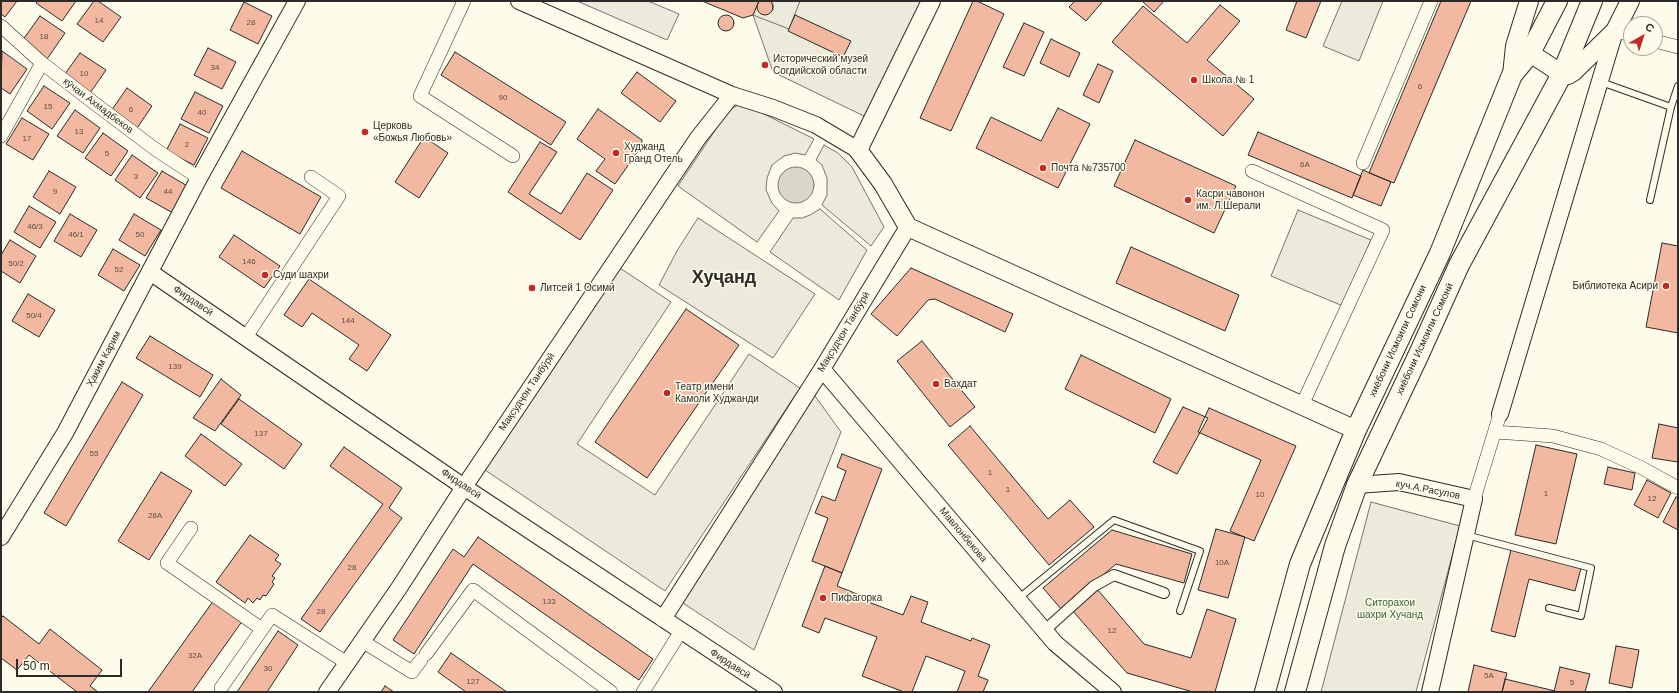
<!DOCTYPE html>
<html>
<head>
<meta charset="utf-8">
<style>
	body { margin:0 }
	#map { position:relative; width:1679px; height:693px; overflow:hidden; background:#fdfbea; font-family:Helvetica,sans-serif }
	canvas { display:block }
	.frame { position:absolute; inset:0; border:2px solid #2b2b2b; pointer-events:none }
	.north { position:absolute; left:1623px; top:16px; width:40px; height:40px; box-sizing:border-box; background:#fdfbea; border:1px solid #a9a89e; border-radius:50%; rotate:39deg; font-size:11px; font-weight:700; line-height:16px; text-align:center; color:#2b2b2b }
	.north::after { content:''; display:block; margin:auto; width:14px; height:18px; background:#c62828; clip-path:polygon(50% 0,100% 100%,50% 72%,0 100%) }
	.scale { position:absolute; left:16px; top:659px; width:106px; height:18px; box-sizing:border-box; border:2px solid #2b2b2b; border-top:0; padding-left:5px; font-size:12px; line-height:14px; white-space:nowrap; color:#2b2b2b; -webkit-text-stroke:3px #fdfbea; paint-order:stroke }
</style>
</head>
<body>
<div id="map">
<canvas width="1679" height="693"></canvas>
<div class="frame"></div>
<div class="north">С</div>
<div class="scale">50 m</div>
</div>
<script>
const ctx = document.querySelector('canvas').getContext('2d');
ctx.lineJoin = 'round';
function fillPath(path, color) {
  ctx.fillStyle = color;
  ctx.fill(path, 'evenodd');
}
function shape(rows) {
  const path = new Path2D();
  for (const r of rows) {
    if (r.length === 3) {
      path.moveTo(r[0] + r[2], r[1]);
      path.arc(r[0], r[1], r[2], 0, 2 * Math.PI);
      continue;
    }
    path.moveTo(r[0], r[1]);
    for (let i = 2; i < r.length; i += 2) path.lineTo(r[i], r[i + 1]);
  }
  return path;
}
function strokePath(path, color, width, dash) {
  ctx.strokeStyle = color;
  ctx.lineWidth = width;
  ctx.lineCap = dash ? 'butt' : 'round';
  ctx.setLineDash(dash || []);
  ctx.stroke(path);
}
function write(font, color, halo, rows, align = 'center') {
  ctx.font = font + ' Helvetica,sans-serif';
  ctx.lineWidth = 3;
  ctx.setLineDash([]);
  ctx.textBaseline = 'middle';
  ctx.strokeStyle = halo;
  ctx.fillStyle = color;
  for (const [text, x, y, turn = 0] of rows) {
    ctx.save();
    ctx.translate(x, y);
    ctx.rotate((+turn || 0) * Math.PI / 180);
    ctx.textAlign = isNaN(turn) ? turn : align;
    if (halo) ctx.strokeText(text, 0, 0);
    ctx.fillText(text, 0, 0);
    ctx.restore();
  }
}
const green = shape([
	[759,1,922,1,866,117,773,72,753,15,759,1],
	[1342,1,1383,1,1359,61,1323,46,1342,1],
	[744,104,814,139,805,155,795,153,784,156,772,165,767,178,766,190,772,203,779,211,757,242,678,186,728,111,738,105,744,104],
	[824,145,838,153,852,167,884,227,871,246,822,205,827,195,827,178,822,165,816,160,824,145],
	[820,209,867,250,839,300,770,252,793,218,802,218,810,215,820,209],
	[1298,210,1371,240,1343,306,1271,276,1298,210],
	[617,266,671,302,577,444,655,495,749,354,800,388,665,591,482,468,617,266],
	[810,389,841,432,754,650,674,597,810,389],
	[1371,502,1460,526,1416,692,1321,692,1371,502]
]);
fillPath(green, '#ecebdb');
strokePath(green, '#74746e', 1);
const parking = shape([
	[577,1,648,1,679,14,667,40,577,1],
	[759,1,758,10,762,14,767,14,773,10,773,4,771,1,800,1,789,29,753,15,759,1],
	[698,218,815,294,773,358,659,285,678,249,698,218]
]);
fillPath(parking, '#eceadb');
strokePath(parking, '#74746e', 1);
const water = shape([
	[796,185,18]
]);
fillPath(water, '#d8d7c9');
strokePath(water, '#74746e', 1);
const building = shape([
	[765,7,8],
	[1,1,17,1,5,17,1,14,1,1],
	[38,1,76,1,62,21,36,3,38,1],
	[94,1,98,1,121,17,103,42,77,24,94,1],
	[702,1,759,1,753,15,743,18,702,1],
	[973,1,977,1,1004,14,951,131,920,118,973,1],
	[1075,1,1103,1,1086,21,1069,7,1075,1],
	[1142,1,1164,1,1154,12,1142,1],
	[1297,1,1321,1,1306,38,1286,30,1297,1],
	[1441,1,1471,1,1394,183,1369,173,1441,1],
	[244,2,272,16,258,44,230,30,244,2],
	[1220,5,1240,21,1207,60,1254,99,1223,136,1112,42,1143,6,1187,43,1220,5],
	[795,15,851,41,843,57,788,31,795,15],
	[726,23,8],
	[40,16,65,33,47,59,22,41,40,16],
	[1024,23,1044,32,1024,76,1003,67,1024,23],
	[1051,39,1080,53,1069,77,1040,63,1051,39],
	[208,48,236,62,222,89,194,75,208,48],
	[2,51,27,69,10,94,1,88,2,51],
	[455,52,566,122,551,145,441,75,455,52],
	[80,53,106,70,88,96,62,78,80,53],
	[1098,64,1113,71,1099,103,1083,95,1098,64],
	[637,72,676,101,660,122,621,93,637,72],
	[44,86,70,103,52,129,27,111,44,86],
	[127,88,152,106,135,131,109,114,127,88],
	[195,92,223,106,209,133,181,119,195,92],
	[1058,108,1090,124,1058,188,976,148,991,117,1041,141,1058,108],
	[598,109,642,140,641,147,615,184,596,171,605,159,577,139,598,109],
	[75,110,100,128,83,153,57,136,75,110],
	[22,118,49,134,33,160,6,144,22,118],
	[180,124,208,138,194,165,166,151,180,124],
	[1258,132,1361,176,1352,198,1248,155,1258,132],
	[103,133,128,151,111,176,85,158,103,133],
	[424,137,448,153,419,198,395,182,424,137],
	[1135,140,1236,186,1214,233,1114,186,1135,140],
	[540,142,557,152,529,194,561,214,587,173,613,190,580,240,508,192,540,142],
	[242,151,321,197,300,234,221,188,242,151],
	[132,155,158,173,140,198,115,180,132,155],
	[1363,170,1391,182,1381,206,1353,195,1363,170],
	[49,171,76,187,60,214,33,197,49,171],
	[162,171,189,187,173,213,146,198,162,171],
	[29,206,56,222,40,248,14,232,29,206],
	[70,214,97,230,81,257,54,241,70,214],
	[134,214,161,230,145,256,119,240,134,214],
	[234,235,280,266,264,288,219,257,234,235],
	[10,240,36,256,20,283,1,271,1,255,10,240],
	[1662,243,1678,246,1678,333,1646,327,1662,243],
	[1131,247,1239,295,1225,331,1116,283,1131,247],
	[113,249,140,265,124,291,98,275,113,249],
	[911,268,1013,314,1005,332,935,299,928,300,897,336,871,314,911,268],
	[309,279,391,335,367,371,349,359,359,345,312,313,302,327,284,315,309,279],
	[28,294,55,310,39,337,12,321,28,294],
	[686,309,739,345,647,478,595,442,686,309],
	[150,336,213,375,200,397,136,358,150,336],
	[922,341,975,407,950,427,897,361,922,341],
	[1081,355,1171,399,1155,433,1065,389,1081,355],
	[221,379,241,395,215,431,193,418,221,379],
	[122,382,143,395,66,526,44,513,122,382],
	[239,399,302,444,284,469,221,424,239,399],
	[1183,407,1208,418,1177,474,1153,462,1183,407],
	[1209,408,1296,446,1254,541,1230,531,1261,460,1198,432,1209,408],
	[1659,424,1678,428,1678,462,1652,458,1659,424],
	[970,426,1048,519,1070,500,1094,527,1049,565,948,445,970,426],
	[201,434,242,464,225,486,185,456,201,434],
	[1536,445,1577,454,1556,544,1515,535,1536,445],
	[344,447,402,488,389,508,402,518,320,632,301,619,383,504,330,466,344,447],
	[842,454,882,469,842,573,812,561,828,518,815,513,822,496,835,501,846,471,837,467,842,454],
	[1608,467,1635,473,1632,490,1604,484,1608,467],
	[161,472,192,491,149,560,118,541,161,472],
	[1647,480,1671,493,1658,518,1634,505,1647,480],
	[1676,497,1678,498,1678,530,1663,522,1676,497],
	[1216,529,1245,537,1228,598,1198,590,1216,529],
	[1112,530,1192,554,1184,583,1116,564,1062,610,1043,588,1112,530],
	[250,535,279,555,275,560,281,564,272,576,275,578,272,582,274,584,266,596,263,595,260,600,257,598,253,603,248,598,245,603,216,582,250,535],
	[478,537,653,659,639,680,473,564,414,654,393,640,453,549,464,557,478,537],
	[1511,550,1581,568,1575,591,1529,579,1515,637,1491,631,1511,550],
	[825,566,842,573,837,586,857,594,855,597,903,615,911,596,928,602,921,622,971,641,972,638,990,645,978,676,988,680,983,692,957,692,965,671,926,656,912,692,904,692,862,676,877,637,825,618,819,633,802,626,825,566],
	[1097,589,1144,644,1191,658,1207,609,1236,619,1215,692,1193,692,1127,673,1072,610,1097,589],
	[214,600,243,620,192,692,148,692,214,600],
	[3,616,39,644,50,629,102,670,90,686,98,692,77,692,29,655,17,670,1,658,1,618,3,616],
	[278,631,298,645,267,692,237,692,278,631],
	[1616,646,1639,650,1632,688,1609,683,1616,646],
	[451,653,507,692,466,692,438,672,451,653],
	[1474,665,1507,673,1502,692,1468,692,1474,665],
	[1560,667,1590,674,1585,692,1554,692,1560,667],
	[1505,679,1555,691,1554,692,1502,692,1505,679],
	[385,686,394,692,381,692,385,686]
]);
fillPath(building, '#f2b8a0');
strokePath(building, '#2b2b2b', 1);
const service = shape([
	[1601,82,1671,107,1650,200],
	[1671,107,1678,86],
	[1466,535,1591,568,1581,616,1549,608],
	[1019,598,1114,520,1200,551,1180,611]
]);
const pedestrian = shape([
	[1044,631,1094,586,1114,575,1164,593]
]);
const minor = shape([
	[464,1,420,96,513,156],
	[1,26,42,63,98,106,155,149,199,178],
	[1615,31,1631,35],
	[1655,41,1678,47],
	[1,136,42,63],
	[1363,163,1431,1],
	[1252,171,1383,230,1302,405],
	[246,337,339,196,311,177],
	[1495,432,1553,436,1601,449,1642,468,1678,488],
	[1474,499,1500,414],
	[191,528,167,563,262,629],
	[362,641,412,672,421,660],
	[426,654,473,590,611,692],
	[221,688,272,615,347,663],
	[643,692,681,631]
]);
const tertiary = shape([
	[519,1,732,95,773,108,816,125,858,150],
	[150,272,464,487,774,692],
	[822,369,1055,643,1113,692],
	[1500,414,1615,31],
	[1357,485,1399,482,1474,499,1430,692],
	[1,537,65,433,199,178,297,1],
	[663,619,822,369,908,227],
	[327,692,399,588,464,487,698,138,732,95]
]);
const secondary = shape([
	[931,1,858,150,883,184,908,227,1356,430],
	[1530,53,1562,74,1568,75,1573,72,1615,31,1630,1],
	[1512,75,1515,46,1529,1]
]);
const primary = shape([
	[1265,692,1300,564,1356,430,1440,253,1512,75,1530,53,1557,1],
	[1295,692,1335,546,1357,485,1419,354,1459,265,1562,74,1592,1]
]);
strokePath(service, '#2b2b2b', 8);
strokePath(pedestrian, '#2b2b2b', 12);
strokePath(minor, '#2b2b2b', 14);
strokePath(tertiary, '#2b2b2b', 18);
strokePath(secondary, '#2b2b2b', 20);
strokePath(primary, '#2b2b2b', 22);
strokePath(service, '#fdfbea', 6);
strokePath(pedestrian, '#fdfbea', 10);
strokePath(minor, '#fdfbea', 13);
strokePath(tertiary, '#fdfbea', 16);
strokePath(secondary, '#fdfbea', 18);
strokePath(primary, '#fdfbea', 20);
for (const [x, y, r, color] of [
	[765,65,4,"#c62828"],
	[1194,80,4,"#c62828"],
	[365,132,4,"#c62828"],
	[616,153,4,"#c62828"],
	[1043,168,4,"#c62828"],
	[1188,200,4,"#c62828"],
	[265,275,4,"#c62828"],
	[1666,286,4,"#c62828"],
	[532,288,4,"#c62828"],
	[936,384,4,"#c62828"],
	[667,393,4,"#c62828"],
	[823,598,4,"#c62828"]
]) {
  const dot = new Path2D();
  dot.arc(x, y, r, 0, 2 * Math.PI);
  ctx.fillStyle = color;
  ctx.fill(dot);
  strokePath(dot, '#fdfbea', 1.5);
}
write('8px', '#5d4e48', null, [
	["14",99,21],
	["28",251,23],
	["18",44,37],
	["34",215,68],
	["10",84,74],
	["6",1420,87],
	["90",503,98],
	["15",48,107],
	["6",131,110],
	["40",202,113],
	["13",79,132],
	["17",27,139],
	["2",187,145],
	["5",107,154],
	["6А",1305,165],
	["3",136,177],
	["9",55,192],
	["44",168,192],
	["46/3",35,227],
	["46/1",76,235],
	["50",140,235],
	["146",249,262],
	["50/2",16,264],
	["52",119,270],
	["50/4",34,316],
	["144",348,321],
	["139",175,367],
	["137",261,434],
	["55",94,454],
	["1",990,473],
	["1",1008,490],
	["1",1546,494],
	["10",1260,495],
	["12",1652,499],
	["28А",155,516],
	["10А",1222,563],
	["28",352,568],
	["133",549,602],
	["28",321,612],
	["12",1112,631],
	["32А",195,656],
	["30",268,669],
	["5А",1489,676],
	["127",473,682],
	["5",1572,683]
]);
write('10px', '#2b2b2b', '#fdfbea', [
	["Исторический музей",773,59],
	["Согдийской области",773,71],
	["Школа № 1",1202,80],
	["Церковь",373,126],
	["«Божья Любовь»",373,138],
	["Худжанд",624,147],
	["Гранд Отель",624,159],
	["Почта №735700",1051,168],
	["Касри чавонон",1196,194],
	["им. Л.Шерали",1196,206],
	["Суди шахри",273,275],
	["Библиотека Асири",1658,286,"right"],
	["Литсей 1 Осимӣ",540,288],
	["Вахдат",944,384],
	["Театр имени",675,387],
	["Камоли Худжанди",675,399],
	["Пифагорка",831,598]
], 'left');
write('10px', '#2b2b2b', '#fdfbea', [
	["кӯчаи Ахмадбеков",98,106,37],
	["Фирдавсӣ",193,301,34],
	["Мақсудҷон Танбӯрӣ",844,332,-59],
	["хиёбони Исмоили Сомонӣ",1425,339,-65],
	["хиёбони Исмоили Сомони",1398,341,-65],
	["Ҳаким Карим",104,359,-62],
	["Мақсудҷон Танбӯрӣ",527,392,-56],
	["Фирдавсӣ",461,484,34],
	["куч.А.Расулов",1428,490,11],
	["Мавлонбекова",963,535,50],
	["Фирдавсӣ",730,664,33]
]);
write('10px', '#34623c', '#fdfbea', [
	["Ситорахои",1390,603],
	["шахри Хучанд",1390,615]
]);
write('bold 18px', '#2b2b2b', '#fdfbea', [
	["Хуҷанд",724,278]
]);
</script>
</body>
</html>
